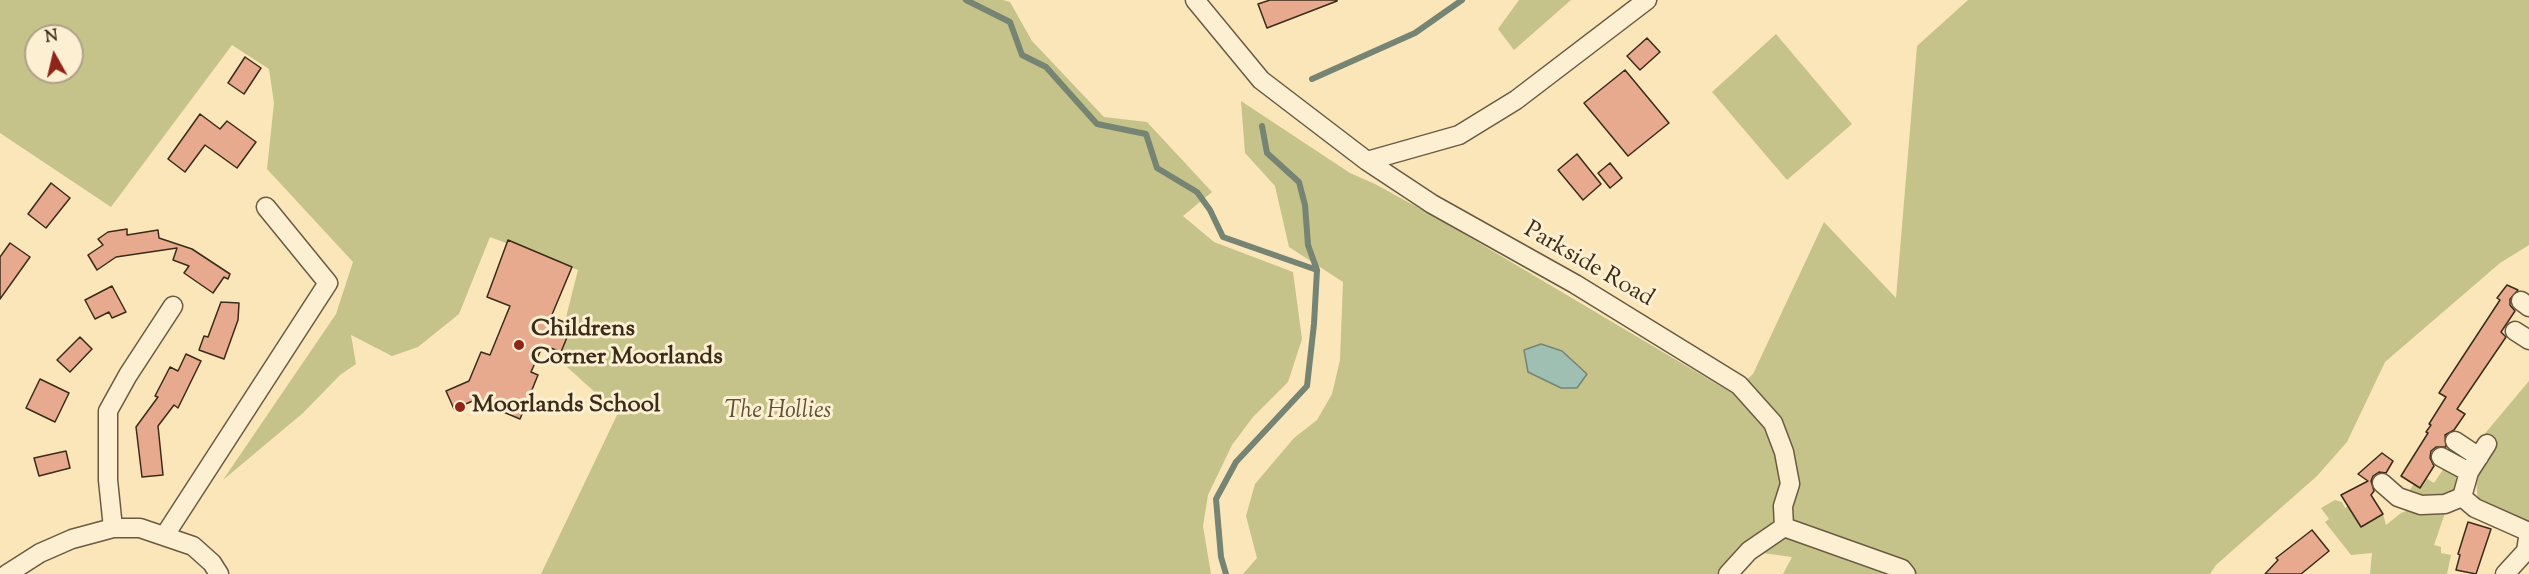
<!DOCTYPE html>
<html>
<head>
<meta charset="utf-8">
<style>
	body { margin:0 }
	#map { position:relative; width:2529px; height:574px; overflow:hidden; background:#fae6b9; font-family:"Sorts Mill Goudy",serif }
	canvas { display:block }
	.north { position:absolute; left:24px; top:24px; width:60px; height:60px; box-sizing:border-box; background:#fcefd2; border:2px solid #afa188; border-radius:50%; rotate:352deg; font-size:16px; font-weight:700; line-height:24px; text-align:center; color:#3b2b19 }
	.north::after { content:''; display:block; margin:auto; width:21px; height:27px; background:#8f2418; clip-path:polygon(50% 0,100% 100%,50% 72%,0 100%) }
</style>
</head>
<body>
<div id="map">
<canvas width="2529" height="574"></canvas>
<div class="north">N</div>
</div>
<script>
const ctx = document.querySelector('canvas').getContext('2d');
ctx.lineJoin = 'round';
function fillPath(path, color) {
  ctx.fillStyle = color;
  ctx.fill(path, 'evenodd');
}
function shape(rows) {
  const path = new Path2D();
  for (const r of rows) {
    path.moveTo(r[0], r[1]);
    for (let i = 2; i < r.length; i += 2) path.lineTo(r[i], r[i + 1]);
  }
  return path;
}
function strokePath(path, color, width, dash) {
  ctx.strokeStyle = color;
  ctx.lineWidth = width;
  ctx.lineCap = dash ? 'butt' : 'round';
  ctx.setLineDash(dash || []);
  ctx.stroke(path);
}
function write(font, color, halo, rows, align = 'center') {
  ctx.font = font + ' "Sorts Mill Goudy",serif';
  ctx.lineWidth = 6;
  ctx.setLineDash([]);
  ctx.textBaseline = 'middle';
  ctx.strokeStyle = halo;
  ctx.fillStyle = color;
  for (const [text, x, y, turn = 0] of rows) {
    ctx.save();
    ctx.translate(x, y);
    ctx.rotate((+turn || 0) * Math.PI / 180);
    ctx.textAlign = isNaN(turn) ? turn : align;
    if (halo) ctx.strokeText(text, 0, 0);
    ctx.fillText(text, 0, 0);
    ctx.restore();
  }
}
fillPath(shape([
	[0,0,1003,0,1010,2,1032,41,1104,117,1147,122,1212,192,1183,216,1214,242,1293,272,1302,339,1288,382,1253,417,1232,445,1208,495,1203,526,1211,574,541,574,618,413,556,357,578,270,490,237,459,314,418,347,392,356,351,335,356,364,340,375,303,413,223,480,336,314,353,262,267,169,274,103,269,69,232,45,111,207,0,133],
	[36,36,72,36,72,72,36,72],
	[1519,0,1571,0,1514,50,1498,29],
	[1968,0,2529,0,2529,245,2500,263,2385,362,2347,442,2317,476,2216,565,2210,574,1783,574,1792,557,1741,550,1720,574,1243,574,1257,558,1246,516,1255,484,1294,438,1317,420,1332,394,1340,360,1343,282,1289,247,1275,186,1245,153,1241,101,1350,173,1375,184,1437,218,1732,393,1753,374,1824,222,1896,298,1917,46],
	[1776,34,1852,124,1787,180,1712,92],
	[2529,381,2529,521,2522,523,2478,502,2476,480,2484,461,2482,437],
	[2444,468,2456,476,2458,487,2449,497,2420,498,2409,491,2414,484,2420,488,2426,478,2434,483],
	[2335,500,2342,502,2345,508,2348,506,2361,526,2383,514,2386,525,2401,513,2411,509,2445,513,2434,545,2441,547,2441,553,2451,555,2447,574,2370,574,2372,553,2351,555,2325,522,2329,519,2321,508]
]), '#c5c38a');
const water = shape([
	[1541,344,1562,351,1587,374,1577,388,1561,388,1528,372,1524,350,1541,344]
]);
fillPath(water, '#9ebfb1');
strokePath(water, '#768474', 1.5);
strokePath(shape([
	[966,0,1010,22,1022,55,1046,67,1097,124,1146,134,1157,168,1197,192,1210,210,1223,237,1317,270],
	[1312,79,1415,33,1462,0],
	[1226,574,1221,557,1216,499,1236,462,1307,386,1314,324,1317,270,1308,245,1305,205,1299,182,1267,153,1262,126]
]), '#768474', 6);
const building = shape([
	[1270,0,1337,0,1337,1,1267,28,1258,4,1270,0],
	[1647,38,1660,52,1640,70,1627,56,1647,38],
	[245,57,261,68,244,94,228,83,245,57],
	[1625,70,1669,123,1628,156,1584,103,1625,70],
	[200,114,220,129,227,121,256,142,237,168,205,145,185,172,168,159,200,114],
	[1577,154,1601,184,1583,200,1558,170,1577,154],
	[1610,163,1622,178,1610,188,1598,173,1610,163],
	[51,183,70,198,46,228,28,214,51,183],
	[127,229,127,235,158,230,159,238,192,249,230,274,228,279,224,277,213,293,184,273,189,266,173,260,177,248,116,257,97,270,88,255,103,245,98,239,108,232,127,229],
	[508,240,572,267,551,317,572,325,561,352,543,345,531,372,538,375,520,419,475,400,454,409,446,391,469,381,481,352,490,355,510,306,487,297,508,240],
	[10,243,30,257,0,299,0,257,10,243],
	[2507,285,2518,290,2510,299,2510,305,2515,311,2501,332,2506,337,2457,409,2465,414,2454,430,2445,435,2446,447,2436,447,2431,451,2430,458,2434,466,2420,488,2401,476,2428,433,2426,432,2431,425,2429,424,2446,397,2439,393,2500,300,2497,298,2507,285],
	[112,286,126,312,112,318,109,312,95,319,85,300,112,286],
	[221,302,239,303,238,320,224,359,199,350,204,336,208,337,221,302],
	[80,337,92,349,70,372,57,360,80,337],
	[186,354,201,361,178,408,174,405,158,426,163,475,142,477,136,427,158,397,155,396,170,367,178,371,186,354],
	[40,379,69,393,55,422,26,408,40,379],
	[66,451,70,468,39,476,34,458,66,451],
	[2382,453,2393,461,2386,473,2379,472,2373,476,2371,481,2374,491,2371,495,2383,514,2361,527,2341,495,2368,481,2358,474,2382,453],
	[2468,522,2491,529,2476,574,2456,570,2460,555,2458,554,2468,522],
	[2312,530,2329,551,2301,574,2265,574,2278,560,2276,558,2312,530]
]);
fillPath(building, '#e8aa8f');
strokePath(building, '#3b2b19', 1.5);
const minor = shape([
	[1195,0,1261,80,1367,161,1432,204,1575,284,1739,385,1773,423,1784,452,1790,484,1783,506,1784,527],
	[1367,161,1459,135,1516,100,1647,0],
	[2521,301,2529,307],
	[2515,331,2529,340],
	[2455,441,2479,457],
	[2441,457,2469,472],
	[2382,483,2398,497,2421,505,2445,504,2462,497,2469,472,2487,444],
	[2462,497,2475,508,2529,532,2526,551,2505,574],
	[1784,527,1902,569,1906,574],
	[113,528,108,480,108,411,128,375,173,306],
	[165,535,328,283,266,207],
	[7,574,40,553,72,539,113,528,140,528,193,546,212,563,219,574],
	[1728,574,1749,551,1784,527]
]);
strokePath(minor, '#6b5a41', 21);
strokePath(minor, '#fcefd2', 18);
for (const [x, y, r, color] of [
	[519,345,6,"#8f2418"],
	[460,407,6,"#8f2418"]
]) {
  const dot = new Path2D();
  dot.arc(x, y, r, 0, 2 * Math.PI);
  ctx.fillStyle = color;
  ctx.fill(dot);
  strokePath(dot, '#fcefd2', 2);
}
write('24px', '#3b2b19', '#fcefd2', [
	["Parkside Road",1588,266,30]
]);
write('bold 24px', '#3b2b19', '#fcefd2', [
	["Childrens",531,331],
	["Corner Moorlands",531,359],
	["Moorlands School",472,407]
], 'left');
write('italic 24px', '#5e5135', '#fcefd2', [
	["The Hollies",778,413]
]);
</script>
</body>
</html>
